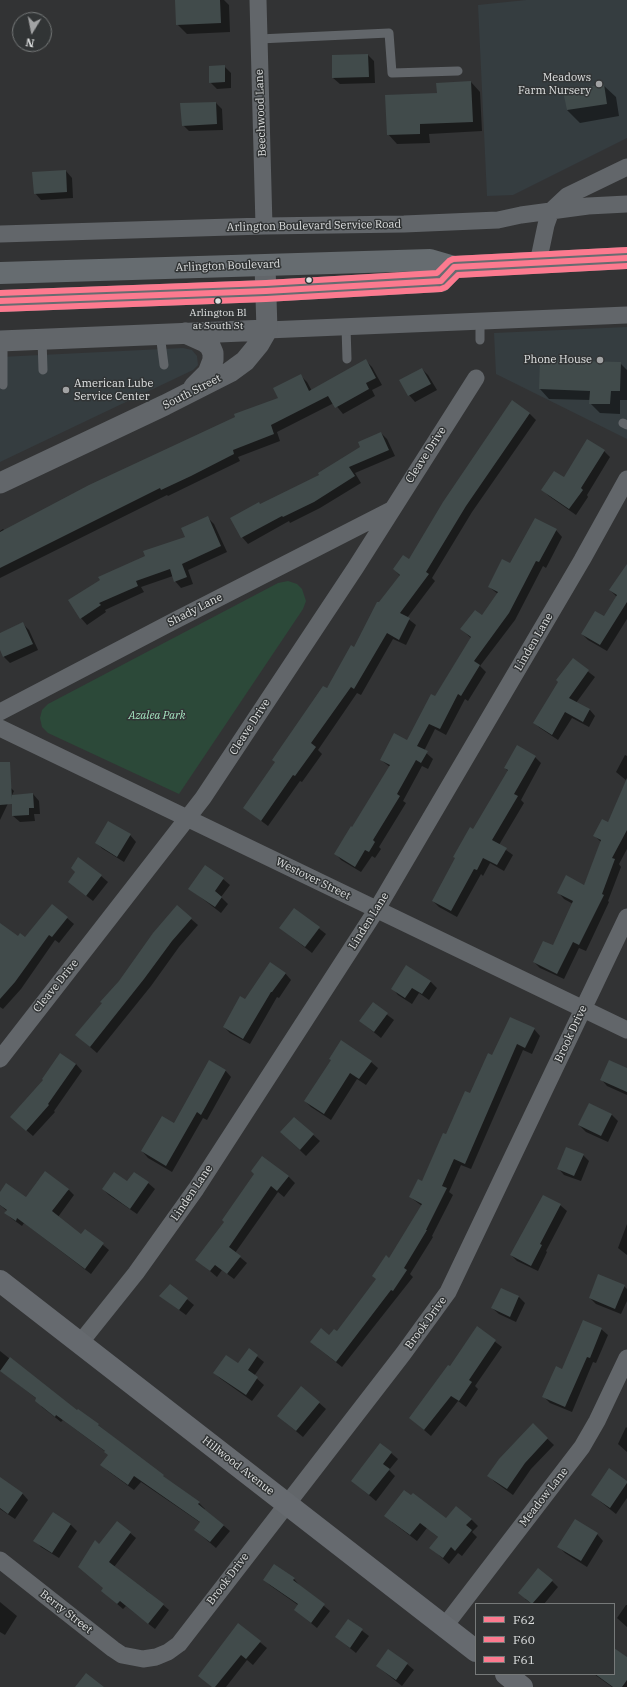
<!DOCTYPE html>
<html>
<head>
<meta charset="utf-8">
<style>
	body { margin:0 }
	#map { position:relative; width:627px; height:1687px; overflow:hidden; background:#323334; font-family:"IBM Plex Serif",serif }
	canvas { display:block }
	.legend { position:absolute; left:475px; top:1603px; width:140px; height:72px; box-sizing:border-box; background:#313435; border:1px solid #767979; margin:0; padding:5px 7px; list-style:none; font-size:12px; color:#dee0e0 }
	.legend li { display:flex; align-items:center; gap:8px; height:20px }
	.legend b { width:20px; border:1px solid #767979 }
	.north { position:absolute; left:12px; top:12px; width:40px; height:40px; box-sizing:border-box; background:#313435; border:1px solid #767979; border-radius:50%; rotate:190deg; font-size:11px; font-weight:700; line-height:16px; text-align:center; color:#dee0e0 }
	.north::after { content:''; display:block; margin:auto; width:14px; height:18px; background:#a2a3a4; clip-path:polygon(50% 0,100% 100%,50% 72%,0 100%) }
</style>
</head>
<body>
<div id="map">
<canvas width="627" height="1687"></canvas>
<ul class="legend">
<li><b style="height:5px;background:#fc7a8f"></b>F62</li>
<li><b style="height:5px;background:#fc7a8f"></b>F60</li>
<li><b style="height:5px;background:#fc7a8f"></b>F61</li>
</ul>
<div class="north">N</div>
</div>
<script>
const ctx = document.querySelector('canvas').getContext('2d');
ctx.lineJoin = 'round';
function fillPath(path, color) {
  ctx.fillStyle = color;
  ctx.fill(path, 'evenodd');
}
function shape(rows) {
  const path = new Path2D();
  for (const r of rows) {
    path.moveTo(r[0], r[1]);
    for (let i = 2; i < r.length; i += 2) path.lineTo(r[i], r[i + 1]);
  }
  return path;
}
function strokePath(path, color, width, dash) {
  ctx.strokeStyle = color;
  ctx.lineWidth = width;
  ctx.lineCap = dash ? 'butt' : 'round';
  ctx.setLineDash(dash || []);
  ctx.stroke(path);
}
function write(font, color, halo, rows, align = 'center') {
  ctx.font = font + ' "IBM Plex Serif",serif';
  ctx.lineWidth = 3;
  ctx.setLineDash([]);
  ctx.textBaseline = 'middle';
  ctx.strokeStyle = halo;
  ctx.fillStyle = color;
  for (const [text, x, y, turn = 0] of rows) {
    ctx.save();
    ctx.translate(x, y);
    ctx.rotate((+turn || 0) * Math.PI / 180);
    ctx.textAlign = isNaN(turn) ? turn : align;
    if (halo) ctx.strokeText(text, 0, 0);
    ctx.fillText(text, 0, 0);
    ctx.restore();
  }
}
fillPath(shape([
	[526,0,627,0,627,138,513,195,487,196,478,5],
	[627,327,627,439,496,374,494,333],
	[183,348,192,350,197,356,198,365,193,370,0,462,0,357]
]), '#353d40');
fillPath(shape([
	[288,581,297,584,302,589,306,601,303,609,179,794,48,733,42,727,40,718,42,710,48,704,278,583]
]), '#2c4939');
fillPath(shape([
	[176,0,224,0,229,5,230,32,187,34,177,24],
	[368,55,374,61,375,83,340,84,333,78,333,56],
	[224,66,231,73,231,88,217,89,210,82],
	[471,82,480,92,482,131,429,134,430,143,397,144,388,134,438,94],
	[603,85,616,97,619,116,580,123,567,110],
	[216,103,222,109,223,130,189,131,183,125],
	[66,171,72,178,73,198,41,200,35,193],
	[366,361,372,367,382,385,372,390,375,396,343,414,334,403,277,432,280,441,238,457,240,461,168,496,167,495,0,578,0,531,3,529,5,531,279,398,301,376,307,382,312,391],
	[620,363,627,370,627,400,620,400,620,414,600,413,590,403,591,400,549,399,540,389],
	[422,369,428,375,437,390,415,402,409,395],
	[529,413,536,420,472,512,432,578,435,581,407,618,416,625,406,645,393,639,361,695,357,693,318,750,322,754,302,782,300,781,268,826,244,808,355,648,379,604,400,576,394,569,409,561],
	[381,433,387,439,395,456,355,473,361,483,320,508,290,523,289,521,248,544,242,537,260,505,320,476],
	[604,451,610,457,587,495,588,497,576,515,549,496,543,490,564,478],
	[207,517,214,524,227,552,188,570,193,584,181,588,175,581,173,576,141,587,144,592,105,610,106,612,87,625,81,618,69,601,186,538],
	[556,530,562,537,546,568,543,566,515,620,480,666,486,672,468,701,465,699,446,735,435,729,424,751,433,759,428,769,422,766,403,801,406,803,379,847,381,849,375,858,372,856,361,872,341,860,335,853,352,828,390,767,381,760,407,742,435,697,471,638,461,629,482,616,498,594,489,587,510,565],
	[627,571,627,619,607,651,588,640,582,634,604,618,617,597,610,590],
	[22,623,29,630,38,650,10,663,4,657,0,648,0,634],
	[573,660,595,677,576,703,590,710,595,716,589,727,572,718,558,740,540,728,534,723],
	[625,755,627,756,627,781,616,772],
	[535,757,541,763,521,800,524,803,499,845,513,855,504,871,490,863,483,876,481,874,457,917,439,907,433,901,508,771,505,768],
	[627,781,627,849,619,864,621,867,608,901,609,902,586,951,579,948,564,979,540,968,534,962,553,946,573,904,564,899,558,892,584,886,601,842,595,836,608,823],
	[0,785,8,785,14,791,0,820],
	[33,794,39,801,40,814,34,814,35,821,20,822,13,816,13,796],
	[130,835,136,842,124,862,103,849,96,843],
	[101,876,108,882,93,901,69,882],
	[223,879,230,885,221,897,228,904,221,913,190,889],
	[52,905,74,924,59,943,55,940,21,989,3,1009,0,1007,0,933,25,938],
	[177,907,198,925,179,947,151,986,97,1053,83,1041,103,1003],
	[294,909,326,934,312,953,280,928],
	[407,966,431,982,437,988,429,1000,419,993,412,1004,398,995,392,988],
	[285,973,291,980,279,998,277,997,250,1044,230,1033,224,1027,245,1000],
	[373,1004,394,1020,381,1038,360,1021],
	[534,1029,540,1036,532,1054,523,1050,471,1169,461,1165,449,1192,453,1195,432,1236,433,1237,410,1274,413,1277,342,1367,318,1348,330,1336,337,1333,377,1280,422,1206,410,1197,422,1182,446,1135,493,1056],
	[332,1060,371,1062,378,1068,366,1085,357,1079,331,1120,311,1107,305,1101],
	[76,1064,82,1071,54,1111,55,1112,33,1136,18,1123,44,1080],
	[627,1069,627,1095,607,1086,601,1079],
	[225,1070,231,1077,207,1120,203,1118,172,1172,148,1158,142,1151,174,1124],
	[589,1104,612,1115,618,1121,608,1142,586,1132,579,1125],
	[294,1118,320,1141,306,1156,287,1138],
	[583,1155,589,1161,581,1181,564,1175,558,1168],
	[255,1174,288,1176,295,1183,284,1197,278,1192,235,1253,247,1263,234,1279,222,1270,217,1277,197,1260,225,1222],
	[127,1182,148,1183,155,1189,137,1214,109,1195,103,1189],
	[69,1190,74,1195,58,1217,81,1235,85,1230,109,1250,91,1274,24,1223,22,1226,11,1218,6,1213,7,1211,0,1205,0,1194,26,1199],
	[560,1205,567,1211,546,1251,547,1252,538,1271,517,1261,511,1255],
	[627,1224,627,1255,618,1248],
	[170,1285,194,1305,186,1315,160,1296],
	[624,1286,627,1289,627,1301,621,1314,596,1304,590,1298],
	[519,1297,525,1303,516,1322,499,1314,492,1308],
	[477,1328,502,1347,475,1386,478,1389,466,1407,458,1401,431,1436,410,1418,450,1368],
	[601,1329,608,1335,596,1363,593,1362,572,1412,550,1403,543,1396,562,1370],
	[249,1350,264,1362,254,1376,264,1385,252,1401,221,1379,214,1373,238,1364],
	[0,1351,77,1412,78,1411,98,1425,170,1482,199,1503,205,1509,205,1510,230,1531,216,1548,195,1530,201,1523,141,1482,134,1490,108,1471,102,1465,109,1455,106,1452,63,1420,61,1422,42,1407,37,1399,0,1370],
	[302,1388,326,1409,303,1437,285,1422],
	[533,1425,554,1445,531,1469,513,1495,495,1482,489,1476],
	[626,1427,627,1428,627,1452,618,1444],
	[391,1453,398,1459,389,1470,395,1476,376,1501,352,1481],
	[0,1481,22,1493,28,1500,15,1519,0,1509],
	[627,1482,627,1498,616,1514,592,1495],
	[53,1513,71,1525,77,1531,59,1558,41,1547,35,1540],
	[446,1519,471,1519,478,1526,472,1532,477,1537,462,1556,458,1553,449,1564,431,1548,439,1538,427,1528,417,1541,392,1522],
	[117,1522,136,1538,114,1567,145,1591,146,1590,169,1610,155,1629,126,1606,123,1609,102,1591,104,1589,99,1545],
	[597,1534,603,1541,587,1567,565,1553,559,1547],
	[294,1579,300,1586,330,1611,317,1628,295,1610,298,1605,271,1586,264,1580],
	[552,1581,558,1587,544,1604,532,1604,525,1599],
	[0,1602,17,1616,5,1635,0,1632],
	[626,1605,627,1605,627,1627,617,1618],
	[348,1620,369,1636,356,1653,336,1637],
	[238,1624,267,1648,253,1665,247,1660,226,1687,212,1687],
	[614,1649,627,1659,627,1687,612,1687,594,1674,614,1674],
	[407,1664,414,1670,402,1686,377,1666]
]), '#0007');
fillPath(shape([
	[175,0,220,0,221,23,176,25],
	[368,54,369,77,332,78,332,55],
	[225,65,225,82,209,83,209,66],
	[471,81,473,122,420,124,420,134,387,135,385,95,437,93,436,83],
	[604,84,607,104,567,110,563,91],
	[216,102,217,124,182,126,180,103],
	[66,170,67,192,34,194,32,172],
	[366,359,376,378,366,383,369,389,335,408,328,396,271,425,274,434,233,450,234,454,191,476,161,490,160,488,0,568,0,532,89,485,235,417,234,414,278,398,273,388,301,374,309,391],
	[540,360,621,362,620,391,611,391,610,404,589,404,590,391,539,389],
	[422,368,431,384,408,396,399,380],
	[512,400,530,413,466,506,426,572,429,574,400,613,410,618,399,640,387,633,354,689,351,687,311,743,316,747,295,776,293,775,261,821,243,808,275,762,272,760,323,686,327,688,351,645,354,647,377,602,379,602,400,575,393,569,403,555,409,559,443,502],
	[381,432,389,450,349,467,355,476,314,502,283,517,282,516,241,538,230,518,259,502,260,504,319,475,318,473,360,447,358,442],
	[587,439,605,450,581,488,583,490,569,509,541,490,554,471,564,477],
	[208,516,221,546,182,564,187,577,174,582,170,569,136,581,138,586,99,603,101,605,80,619,68,600,100,580,98,577,145,556,143,551,185,537,181,528],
	[535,518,557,529,539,562,536,561,509,613,474,661,480,665,461,696,458,694,440,729,429,724,417,746,428,751,421,763,416,760,397,794,400,796,373,840,375,842,369,852,365,850,355,867,334,854,351,826,352,827,390,765,380,760,394,733,407,740,431,694,435,696,471,637,460,629,475,610,482,615,498,592,488,587,502,559,510,563],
	[627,564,627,602,600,645,581,634,595,611,604,616,617,595,609,590],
	[23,622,33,644,3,657,0,650,0,633],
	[573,658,589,670,569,698,590,709,583,722,565,712,552,735,533,723,558,682,556,680],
	[517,745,536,756,514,794,518,796,492,840,507,848,497,865,483,858,477,870,474,869,451,911,432,901,455,858,453,857,470,827,473,829,508,770,504,768],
	[0,762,10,762,12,800,12,795,33,793,34,808,29,808,29,815,12,816,12,804,0,805],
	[627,778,627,830,612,858,615,859,602,894,604,895,579,945,573,942,557,974,533,962,543,941,553,945,573,901,557,893,566,875,584,885,601,840,593,836,602,819,608,822],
	[108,821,131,834,117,857,95,843],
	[78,857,102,875,86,896,68,882,75,872,71,868],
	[205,865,224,878,215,891,222,897,215,907,188,889],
	[52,904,68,917,52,937,49,935,15,982,0,999,0,923,18,936,20,933,25,937],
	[177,905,192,918,172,941,144,979,90,1047,75,1035,102,1003,100,1002,119,981,153,933],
	[294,908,320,927,305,947,279,928],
	[270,962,286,973,272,992,271,992,243,1039,223,1027,240,996,245,999],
	[406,965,431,981,422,994,412,988,405,998,391,989],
	[373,1002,388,1013,374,1032,359,1021],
	[510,1017,535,1028,525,1048,517,1044,465,1164,454,1159,442,1186,447,1188,426,1230,427,1230,404,1268,407,1270,393,1291,391,1290,336,1362,310,1342,321,1328,329,1335,334,1329,337,1331,376,1279,372,1276,386,1255,389,1258,422,1204,409,1197,418,1179,422,1181,443,1133,446,1134,465,1091,470,1093,488,1053,492,1055],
	[341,1040,372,1061,359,1079,350,1073,324,1114,304,1101,331,1060,329,1059],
	[60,1053,76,1064,48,1104,49,1105,26,1131,10,1117,43,1080,42,1079],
	[209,1060,226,1070,201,1115,197,1112,166,1166,141,1151,162,1116,174,1123],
	[609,1060,627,1068,627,1092,600,1080],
	[589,1103,612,1114,601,1136,578,1125],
	[294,1117,314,1134,300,1150,280,1132],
	[566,1147,584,1154,574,1176,557,1169],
	[262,1156,289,1176,277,1191,271,1186,229,1247,241,1256,227,1274,215,1265,210,1271,195,1260,224,1222,222,1220,254,1174,251,1171],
	[45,1171,69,1189,52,1211,81,1234,85,1229,104,1243,85,1269,17,1218,16,1221,4,1213,7,1210,0,1205,0,1192,6,1183,26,1197],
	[114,1172,127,1181,134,1172,149,1182,130,1209,102,1189],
	[543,1195,561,1204,540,1244,542,1245,531,1266,510,1255],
	[598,1274,625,1285,615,1309,589,1298],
	[170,1284,188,1298,179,1310,159,1296],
	[501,1288,519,1296,510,1317,491,1308],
	[583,1320,602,1328,590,1358,587,1357,565,1407,542,1397,556,1366,562,1369],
	[477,1326,496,1340,469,1380,472,1382,459,1401,451,1396,424,1430,409,1418,448,1365,450,1366],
	[249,1348,258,1355,248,1370,258,1377,246,1395,213,1373,226,1355,238,1363],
	[10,1357,77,1410,78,1409,99,1424,98,1425,164,1475,163,1476,200,1502,198,1504,224,1525,210,1542,194,1530,200,1522,134,1476,128,1485,100,1465,108,1455,104,1452,105,1451,56,1415,55,1417,35,1401,36,1398,0,1371],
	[301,1386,320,1402,296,1431,277,1416],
	[533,1423,548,1438,525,1463,507,1489,487,1476,499,1459],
	[380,1443,392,1452,383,1464,390,1469,369,1495,351,1481],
	[609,1468,627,1481,627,1483,610,1508,591,1495],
	[0,1477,23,1493,8,1514,0,1508],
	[404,1490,411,1495,413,1493,446,1518,456,1506,472,1519,466,1525,472,1530,455,1551,451,1547,443,1558,429,1548,438,1537,420,1523,410,1535,384,1516],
	[53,1512,71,1524,52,1553,33,1541],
	[575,1519,598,1533,581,1561,557,1547],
	[117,1521,131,1532,109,1562,164,1604,148,1624,120,1601,117,1604,101,1591,103,1588,78,1567,95,1540,99,1544],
	[274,1564,295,1578,293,1580,325,1604,311,1623,294,1610,298,1604,263,1580],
	[538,1568,553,1580,532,1604,518,1593],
	[348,1619,363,1629,350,1648,335,1637],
	[238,1623,261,1641,246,1659,241,1655,215,1687,212,1687,198,1676],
	[614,1648,627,1657,627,1680,622,1687,613,1687,595,1674,614,1674],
	[388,1649,408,1663,396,1680,376,1666],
	[86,1673,104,1687,75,1687]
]), '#414b4b');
strokePath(shape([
	[259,39,389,33,392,73,458,71],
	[346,327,347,359],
	[160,334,164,365],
	[42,339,43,370],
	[480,340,480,321],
	[3,385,3,341],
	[623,423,627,425]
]), '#62666a', 9);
strokePath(shape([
	[258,0,264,226],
	[0,234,264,226,404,224,498,220,521,215,588,206,627,204],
	[538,263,546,225,551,211,567,196,627,167],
	[267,330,627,315],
	[0,712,172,622,391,510],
	[0,728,627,1030],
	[0,1059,203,798,356,567,476,378],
	[80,1343,136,1273,196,1189,377,909,582,560,627,479],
	[0,1560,113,1649,122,1655,143,1659,156,1657,168,1652,179,1644,403,1354,448,1292,627,917],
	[444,1627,582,1447,597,1421,627,1358]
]), '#62666a', 17);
strokePath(shape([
	[185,333,205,342,210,346,213,353,213,360,208,373,194,387],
	[0,341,267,330],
	[0,483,165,405,230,372,245,361,259,344,267,330,265,265]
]), '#62666a', 21);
strokePath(shape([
	[0,1281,476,1651],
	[506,1674,522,1687]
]), '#666a6f', 22);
strokePath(shape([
	[0,273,430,260,454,267,627,258],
	[0,301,266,291,441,281,454,267]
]), '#666c70', 22);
strokePath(shape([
	[0,301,266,291,441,281,454,267,627,258]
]), '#fc7a8f', 6);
strokePath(shape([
	[0,309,266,299,441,289,446,287,458,275,627,266]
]), '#fc7a8f', 6);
strokePath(shape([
	[0,293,266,283,437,273,449,261,453,259,627,250]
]), '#fc7a8f', 6);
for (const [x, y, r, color] of [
	[599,84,4,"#a2a3a4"],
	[309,280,3.5,"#dee0e0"],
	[218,301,3.5,"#dee0e0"],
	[600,360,4,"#a2a3a4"],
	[66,390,4,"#a2a3a4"]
]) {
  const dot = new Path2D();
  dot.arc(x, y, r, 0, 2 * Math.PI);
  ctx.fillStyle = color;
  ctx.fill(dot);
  strokePath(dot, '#313435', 1.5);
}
write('10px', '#dee0e0', '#313435', [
	["Arlington Bl",218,313],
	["at South St",218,326]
]);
write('11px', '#dee0e0', '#313435', [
	["Meadows",591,78],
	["Farm Nursery",591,91],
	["Phone House",592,360],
	["American Lube",74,384,"left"],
	["Service Center",74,397,"left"]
], 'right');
write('11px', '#dee0e0', '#313435', [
	["Beechwood Lane",261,113,-92],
	["Arlington Boulevard Service Road",314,226,-1],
	["Arlington Boulevard",228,266,-2],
	["South Street",192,392,-27],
	["Cleave Drive",426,455,-57],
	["Shady Lane",195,610,-27],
	["Linden Lane",534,642,-60],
	["Cleave Drive",250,727,-57],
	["Westover Street",313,879,26],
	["Linden Lane",369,921,-58],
	["Cleave Drive",56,986,-51],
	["Brook Drive",571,1034,-65],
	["Linden Lane",192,1193,-56],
	["Brook Drive",426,1323,-54],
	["Hillwood Avenue",238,1466,38],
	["Meadow Lane",544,1497,-52],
	["Brook Drive",228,1579,-53],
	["Berry Street",66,1612,38]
]);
write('italic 11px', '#a6e7c2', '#313435', [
	["Azalea Park",157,716]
]);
</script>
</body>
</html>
